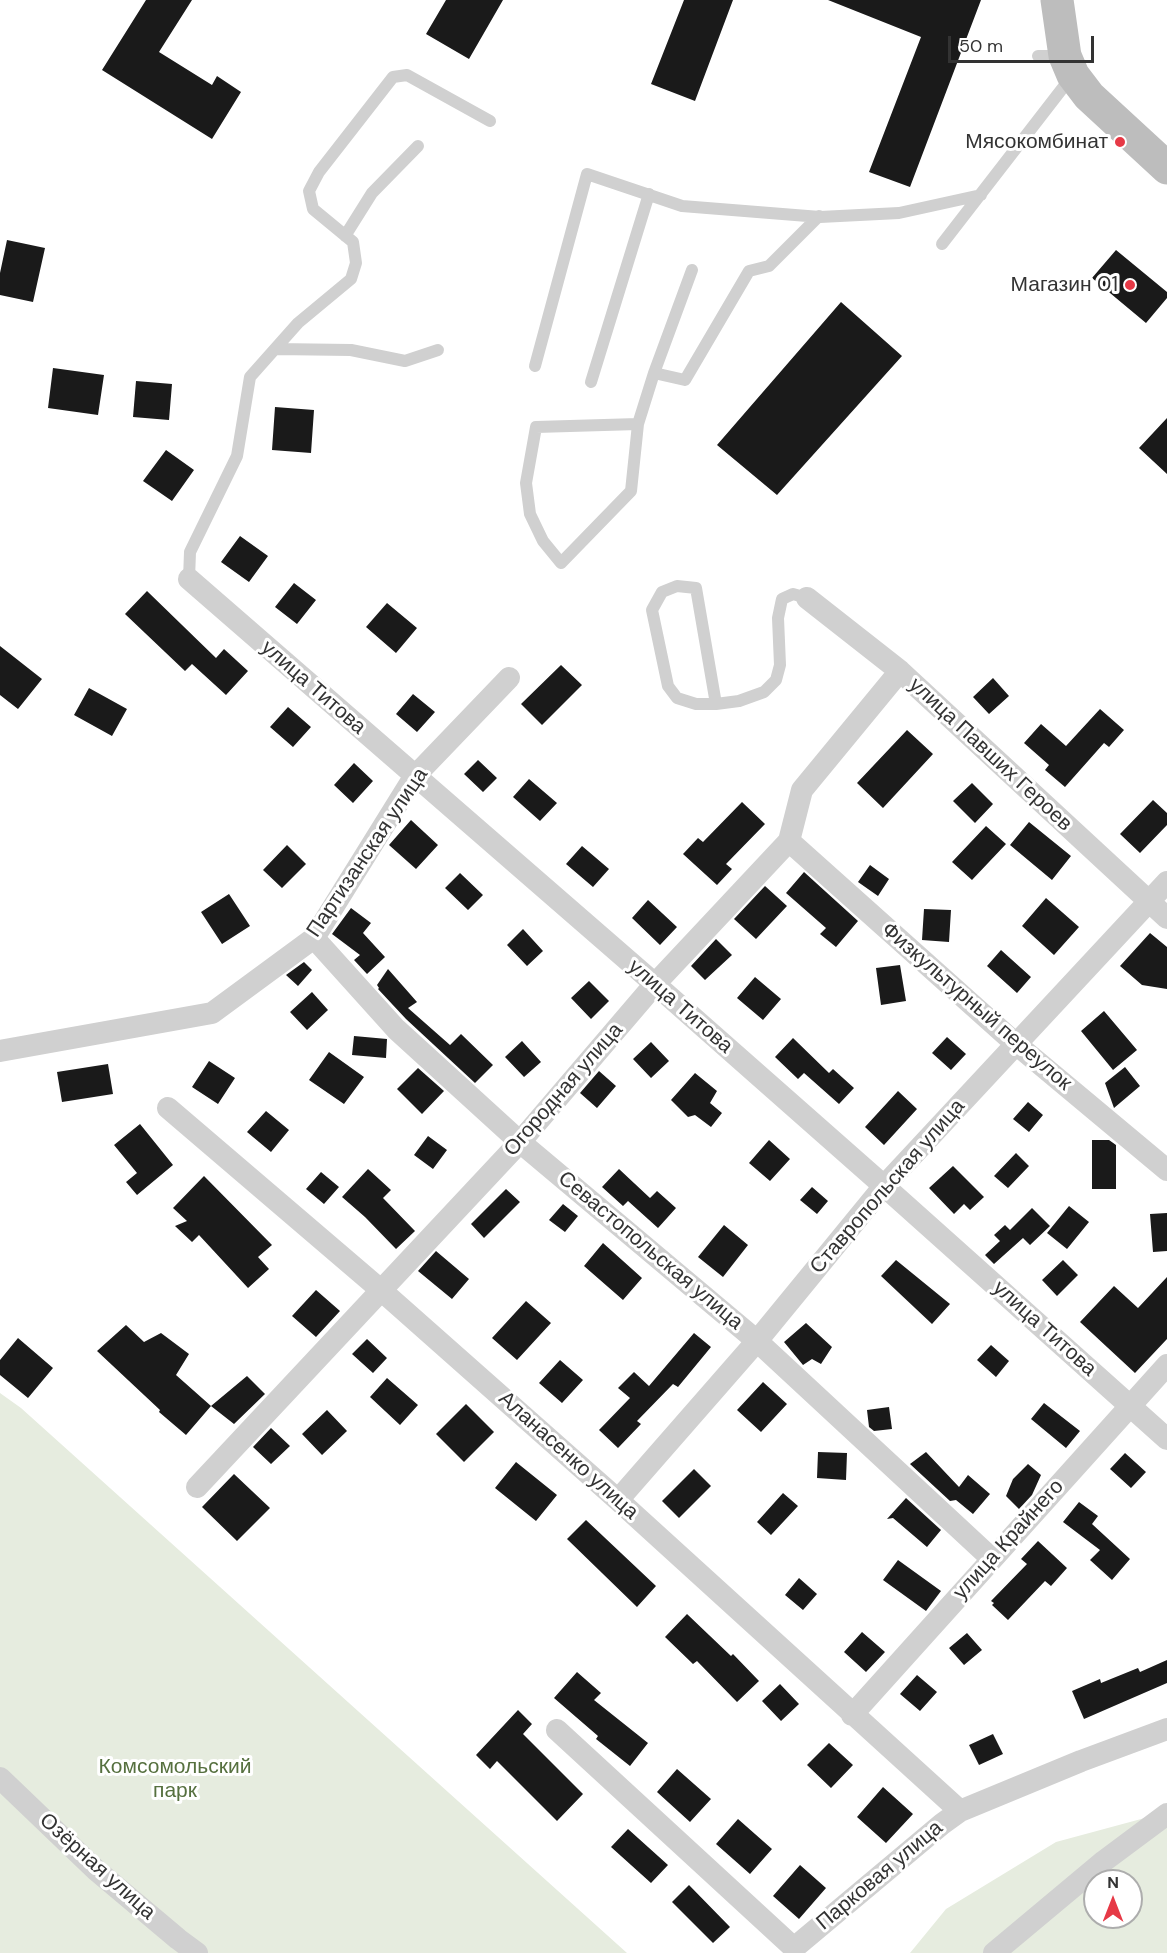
<!DOCTYPE html>
<html>
<head>
<meta charset="utf-8">
<style>
	body { margin:0 }
	#map { position:relative; width:1167px; height:1953px; overflow:hidden; background:#fff; font-family:"DM Sans",sans-serif }
	canvas { display:block }
	.north { position:absolute; left:1083px; top:1869px; width:60px; height:60px; box-sizing:border-box; background:#fff; border:2px solid #adadad; border-radius:50%; rotate:0deg; font-size:16px; font-weight:700; line-height:24px; text-align:center; color:#333 }
	.north::after { content:''; display:block; margin:auto; width:21px; height:27px; background:#e63946; clip-path:polygon(50% 0,100% 100%,50% 72%,0 100%) }
	.scale { position:absolute; left:948px; top:36px; width:146px; height:27px; box-sizing:border-box; border:3px solid #333; border-top:0; padding-left:8px; font-size:18px; line-height:21px; white-space:nowrap; color:#333; -webkit-text-stroke:4px #fff; paint-order:stroke }
</style>
</head>
<body>
<div id="map">
<canvas width="1167" height="1953"></canvas>
<div class="north">N</div>
<div class="scale">50 m</div>
</div>
<script>
const ctx = document.querySelector('canvas').getContext('2d');
ctx.lineJoin = 'round';
function fillPath(path, color) {
  ctx.fillStyle = color;
  ctx.fill(path, 'evenodd');
}
function shape(rows) {
  const path = new Path2D();
  for (const r of rows) {
    path.moveTo(r[0], r[1]);
    for (let i = 2; i < r.length; i += 2) path.lineTo(r[i], r[i + 1]);
  }
  return path;
}
function strokePath(path, color, width, dash) {
  ctx.strokeStyle = color;
  ctx.lineWidth = width;
  ctx.lineCap = dash ? 'butt' : 'round';
  ctx.setLineDash(dash || []);
  ctx.stroke(path);
}
function write(font, color, halo, rows, align = 'center') {
  ctx.font = font + ' "DM Sans",sans-serif';
  ctx.lineWidth = 6;
  ctx.setLineDash([]);
  ctx.textBaseline = 'middle';
  ctx.strokeStyle = halo;
  ctx.fillStyle = color;
  for (const [text, x, y, turn = 0] of rows) {
    ctx.save();
    ctx.translate(x, y);
    ctx.rotate((+turn || 0) * Math.PI / 180);
    ctx.textAlign = isNaN(turn) ? turn : align;
    if (halo) ctx.strokeText(text, 0, 0);
    ctx.fillText(text, 0, 0);
    ctx.restore();
  }
}
fillPath(shape([
	[0,1393,21,1408,627,1953,0,1953],
	[1167,1812,1167,1953,910,1953,946,1909,1056,1842],
	[1095,1881,1131,1881,1131,1917,1095,1917]
]), '#e6ecdf');
fillPath(shape([
	[146,0,192,0,159,52,212,85,217,76,241,92,212,139,102,70],
	[446,0,503,0,469,59,426,34],
	[684,0,733,0,695,101,651,84],
	[828,0,981,0,910,187,869,172,921,37],
	[7,240,45,248,33,302,0,295,0,273],
	[1116,250,1167,292,1167,298,1146,323,1092,278],
	[841,302,902,356,777,495,717,445],
	[53,368,104,375,98,415,48,408],
	[136,381,172,384,169,420,133,417],
	[275,407,314,410,311,453,272,450],
	[1167,418,1167,474,1139,448],
	[166,450,194,470,172,501,143,481],
	[240,536,268,556,249,582,221,562],
	[294,583,316,600,297,624,275,607],
	[147,591,216,658,224,649,248,671,226,695,192,664,185,671,125,614],
	[387,603,417,628,396,653,366,627],
	[0,646,42,679,18,709,0,695],
	[561,665,582,685,542,725,521,704],
	[993,678,1009,696,989,714,973,697],
	[89,688,127,709,112,736,74,715],
	[413,694,435,712,417,732,396,714],
	[288,707,311,727,293,747,270,727],
	[1100,709,1124,730,1109,747,1104,743,1065,787,1045,770,1049,765,1024,743,1041,724,1066,746],
	[907,730,933,754,883,808,857,783],
	[478,760,497,778,483,792,464,774],
	[354,763,373,781,353,803,334,785],
	[529,779,557,803,540,821,513,797],
	[972,783,993,804,975,823,953,801],
	[1153,800,1167,813,1167,825,1140,853,1120,834],
	[742,802,765,824,726,864,732,869,717,885,683,854,698,838,703,842],
	[411,820,438,845,416,869,389,845],
	[1029,822,1071,856,1052,880,1010,845],
	[986,826,1006,844,972,880,952,862],
	[287,845,306,864,282,888,263,870],
	[582,846,609,869,593,887,566,864],
	[870,865,889,879,878,896,858,882],
	[804,872,858,921,836,947,820,934,826,928,786,893],
	[460,873,483,895,468,910,445,888],
	[765,886,787,906,756,939,734,919],
	[229,894,250,926,222,944,201,912],
	[1046,898,1079,927,1054,955,1022,926],
	[648,900,677,927,660,945,632,918],
	[351,908,371,923,363,933,385,957,367,974,354,960,360,955,332,934],
	[924,909,951,910,949,942,922,940],
	[523,929,543,951,527,966,507,945],
	[1150,933,1167,947,1167,989,1142,985,1120,966],
	[716,939,732,955,705,980,691,966],
	[1001,950,1031,977,1017,993,987,966],
	[304,962,312,970,298,986,286,975],
	[900,965,906,1001,881,1005,876,968],
	[388,969,417,1002,408,1008,450,1045,461,1034,493,1065,475,1083,406,1019,378,989,379,988,377,985],
	[755,977,781,999,763,1020,737,998],
	[589,981,609,1001,591,1019,571,998],
	[312,992,328,1010,307,1030,290,1012],
	[1104,1011,1137,1050,1113,1070,1081,1031],
	[354,1036,387,1039,386,1058,352,1055],
	[947,1037,966,1054,951,1070,932,1053],
	[793,1038,829,1073,833,1069,854,1088,839,1104,804,1073,798,1079,775,1057],
	[522,1041,541,1062,524,1077,505,1057],
	[651,1042,669,1061,651,1078,633,1059],
	[329,1052,364,1077,344,1104,309,1080],
	[209,1061,235,1078,218,1104,192,1087],
	[108,1064,113,1094,62,1102,57,1072],
	[1125,1067,1140,1086,1114,1108,1105,1083],
	[418,1068,444,1091,422,1114,397,1089],
	[599,1071,616,1086,597,1108,580,1093],
	[695,1073,717,1091,710,1103,722,1113,711,1127,695,1115,688,1117,671,1100],
	[898,1091,917,1109,884,1145,865,1127],
	[1028,1102,1043,1115,1029,1132,1013,1119],
	[266,1111,289,1130,271,1152,247,1132],
	[140,1124,173,1165,137,1195,126,1182,137,1173,114,1145],
	[428,1136,447,1150,433,1169,414,1155],
	[769,1140,790,1159,770,1181,749,1163],
	[1092,1140,1109,1140,1116,1145,1116,1189,1092,1189],
	[1016,1153,1029,1166,1008,1188,994,1176],
	[953,1166,984,1197,970,1210,964,1204,954,1214,929,1188],
	[368,1169,391,1190,383,1198,415,1231,396,1249,365,1217,342,1197],
	[619,1169,650,1198,657,1191,676,1208,658,1228,628,1201,623,1206,602,1187],
	[321,1172,339,1187,324,1204,306,1189],
	[204,1176,272,1245,258,1257,269,1269,248,1288,199,1235,192,1242,175,1226,187,1221,173,1208],
	[812,1187,828,1201,817,1214,800,1200],
	[506,1189,520,1202,484,1238,471,1224],
	[563,1204,578,1216,565,1232,549,1220],
	[1069,1206,1089,1222,1067,1249,1047,1233],
	[1032,1208,1050,1226,1030,1245,1023,1238,994,1264,985,1255,1000,1241,994,1235,1005,1225,1010,1230],
	[1167,1213,1167,1251,1153,1252,1150,1214],
	[724,1225,748,1245,723,1277,698,1257],
	[603,1243,642,1278,623,1300,584,1266],
	[436,1251,469,1279,452,1299,418,1271],
	[896,1260,950,1304,932,1324,881,1276],
	[1063,1260,1078,1275,1057,1296,1042,1280],
	[1167,1277,1167,1339,1135,1373,1080,1322,1114,1286,1138,1308],
	[316,1290,340,1311,316,1337,292,1316],
	[526,1301,551,1323,517,1360,492,1338],
	[806,1323,832,1347,821,1364,812,1359,803,1365,784,1342],
	[126,1325,144,1342,161,1333,189,1354,176,1375,211,1406,186,1435,159,1412,160,1410,97,1351],
	[694,1333,711,1347,678,1387,673,1384,637,1421,641,1424,618,1448,599,1430,630,1398,618,1388,634,1372,649,1386],
	[18,1338,53,1368,28,1398,0,1375,0,1360],
	[367,1339,387,1358,373,1373,352,1354],
	[991,1345,1009,1361,996,1377,977,1360],
	[560,1360,583,1380,562,1403,539,1383],
	[247,1376,265,1394,234,1424,211,1406],
	[387,1378,418,1405,400,1425,370,1397],
	[763,1382,787,1404,761,1432,737,1410],
	[1044,1403,1080,1431,1066,1448,1031,1419],
	[466,1404,494,1432,464,1462,436,1434],
	[889,1407,892,1429,874,1431,869,1427,867,1410],
	[327,1410,347,1431,322,1455,302,1434],
	[271,1428,290,1446,271,1464,253,1447],
	[818,1452,847,1453,846,1480,817,1478],
	[926,1452,959,1487,968,1475,990,1494,973,1514,956,1500,950,1501,910,1464],
	[1125,1453,1146,1472,1131,1488,1110,1469],
	[516,1462,557,1495,536,1521,495,1488],
	[1028,1464,1041,1475,1032,1495,1019,1509,1006,1496,1013,1479],
	[694,1469,711,1486,679,1518,662,1501],
	[234,1474,270,1508,237,1541,202,1507],
	[783,1493,798,1506,771,1535,757,1522],
	[906,1498,941,1530,927,1547,893,1518,887,1519],
	[1079,1502,1098,1516,1092,1524,1130,1559,1112,1580,1090,1560,1100,1550,1063,1522],
	[586,1520,656,1586,637,1607,567,1539],
	[1038,1541,1067,1568,1051,1586,1045,1581,1008,1620,992,1605,994,1603,991,1601,1027,1564,1021,1559],
	[898,1560,941,1591,926,1611,883,1580],
	[799,1578,817,1594,803,1610,785,1595],
	[687,1614,731,1656,733,1654,759,1681,737,1702,697,1661,693,1664,665,1637],
	[862,1632,885,1652,866,1672,844,1652],
	[967,1633,982,1650,964,1665,949,1648],
	[1167,1660,1167,1683,1084,1719,1072,1691,1100,1679,1101,1683,1138,1668,1140,1672],
	[577,1672,601,1693,594,1700,648,1743,630,1766,596,1739,598,1736,554,1698],
	[917,1675,937,1692,920,1711,900,1694],
	[780,1684,799,1704,781,1721,762,1701],
	[518,1710,532,1724,523,1734,583,1794,557,1821,497,1761,490,1769,476,1755],
	[993,1734,1003,1754,979,1765,969,1745],
	[829,1743,853,1765,831,1788,807,1765],
	[677,1769,711,1799,690,1822,657,1792],
	[883,1787,913,1814,886,1843,857,1817],
	[738,1819,772,1849,750,1874,716,1844],
	[628,1829,668,1865,651,1883,611,1847],
	[800,1865,826,1888,799,1919,773,1896],
	[689,1885,730,1927,713,1943,672,1902]
]), '#1a1a1a');
strokePath(shape([
	[1038,56,1063,56],
	[345,236,372,193,418,146],
	[942,244,1072,76],
	[692,270,654,373,685,380,749,271,769,266,819,216],
	[275,349,351,350,405,361,438,350],
	[535,366,587,174,682,206,820,217,899,213,981,195],
	[591,382,649,194],
	[638,424,536,427,526,483,530,514,543,541,561,563,631,491,638,424,654,373],
	[189,579,190,552,237,456,250,377,298,323,351,279,356,263,353,242,313,209,309,191,319,172,393,77,407,75,490,121],
	[716,704,696,588,677,586,662,592,652,610,668,686,677,698,696,704,716,704,739,701,764,692,776,680,780,665,778,618,782,599,793,594,807,598]
]), '#d0d0d0', 12);
strokePath(shape([
	[189,579,655,984,884,1186,1167,1439],
	[807,598,900,671,1167,918],
	[789,841,1016,1044,1167,1170],
	[314,938,396,1029,520,1142,757,1341,992,1559],
	[0,1051,212,1013,314,938,414,777,509,678],
	[168,1108,382,1291,618,1500,960,1811],
	[197,1487,520,1142,655,984,789,841,802,790,900,671],
	[618,1500,757,1341,884,1186,1167,882],
	[852,1715,1167,1365],
	[557,1730,794,1948,942,1824,960,1811,1081,1761,1167,1729],
	[0,1778,96,1870,178,1939,197,1953],
	[994,1953,1104,1861,1167,1814]
]), '#d0d0d0', 22);
strokePath(shape([
	[1057,0,1065,56,1073,75,1089,96,1167,168]
]), '#bdbdbd', 33);
for (const [x, y, r, color] of [
	[1120,142,6,"#e63946"],
	[1130,285,6,"#e63946"]
]) {
  const dot = new Path2D();
  dot.arc(x, y, r, 0, 2 * Math.PI);
  ctx.fillStyle = color;
  ctx.fill(dot);
  strokePath(dot, '#fff', 2);
}
write('21px', '#333', '#fff', [
	["Мясокомбинат",1108,142],
	["Магазин 01",1118,285]
], 'right');
write('21px', '#333', '#fff', [
	["улица Титова",313,688,41],
	["улица Павших Героев",990,755,43],
	["Партизанская улица",368,853,-56],
	["улица Титова",680,1007,41],
	["Физкультурный переулок",976,1007,41],
	["Огородная улица",564,1090,-49],
	["Ставропольская улица",888,1187,-49],
	["Севастопольская улица",650,1251,40],
	["улица Титова",1044,1329,42],
	["Аланасенко улица",568,1456,42],
	["улица Крайнего",1009,1540,-48],
	["Озёрная улица",97,1867,42],
	["Парковая улица",880,1876,-40]
]);
write('21px', '#56703f', '#fff', [
	["Комсомольский",175,1767],
	["парк",175,1791]
]);
</script>
</body>
</html>
